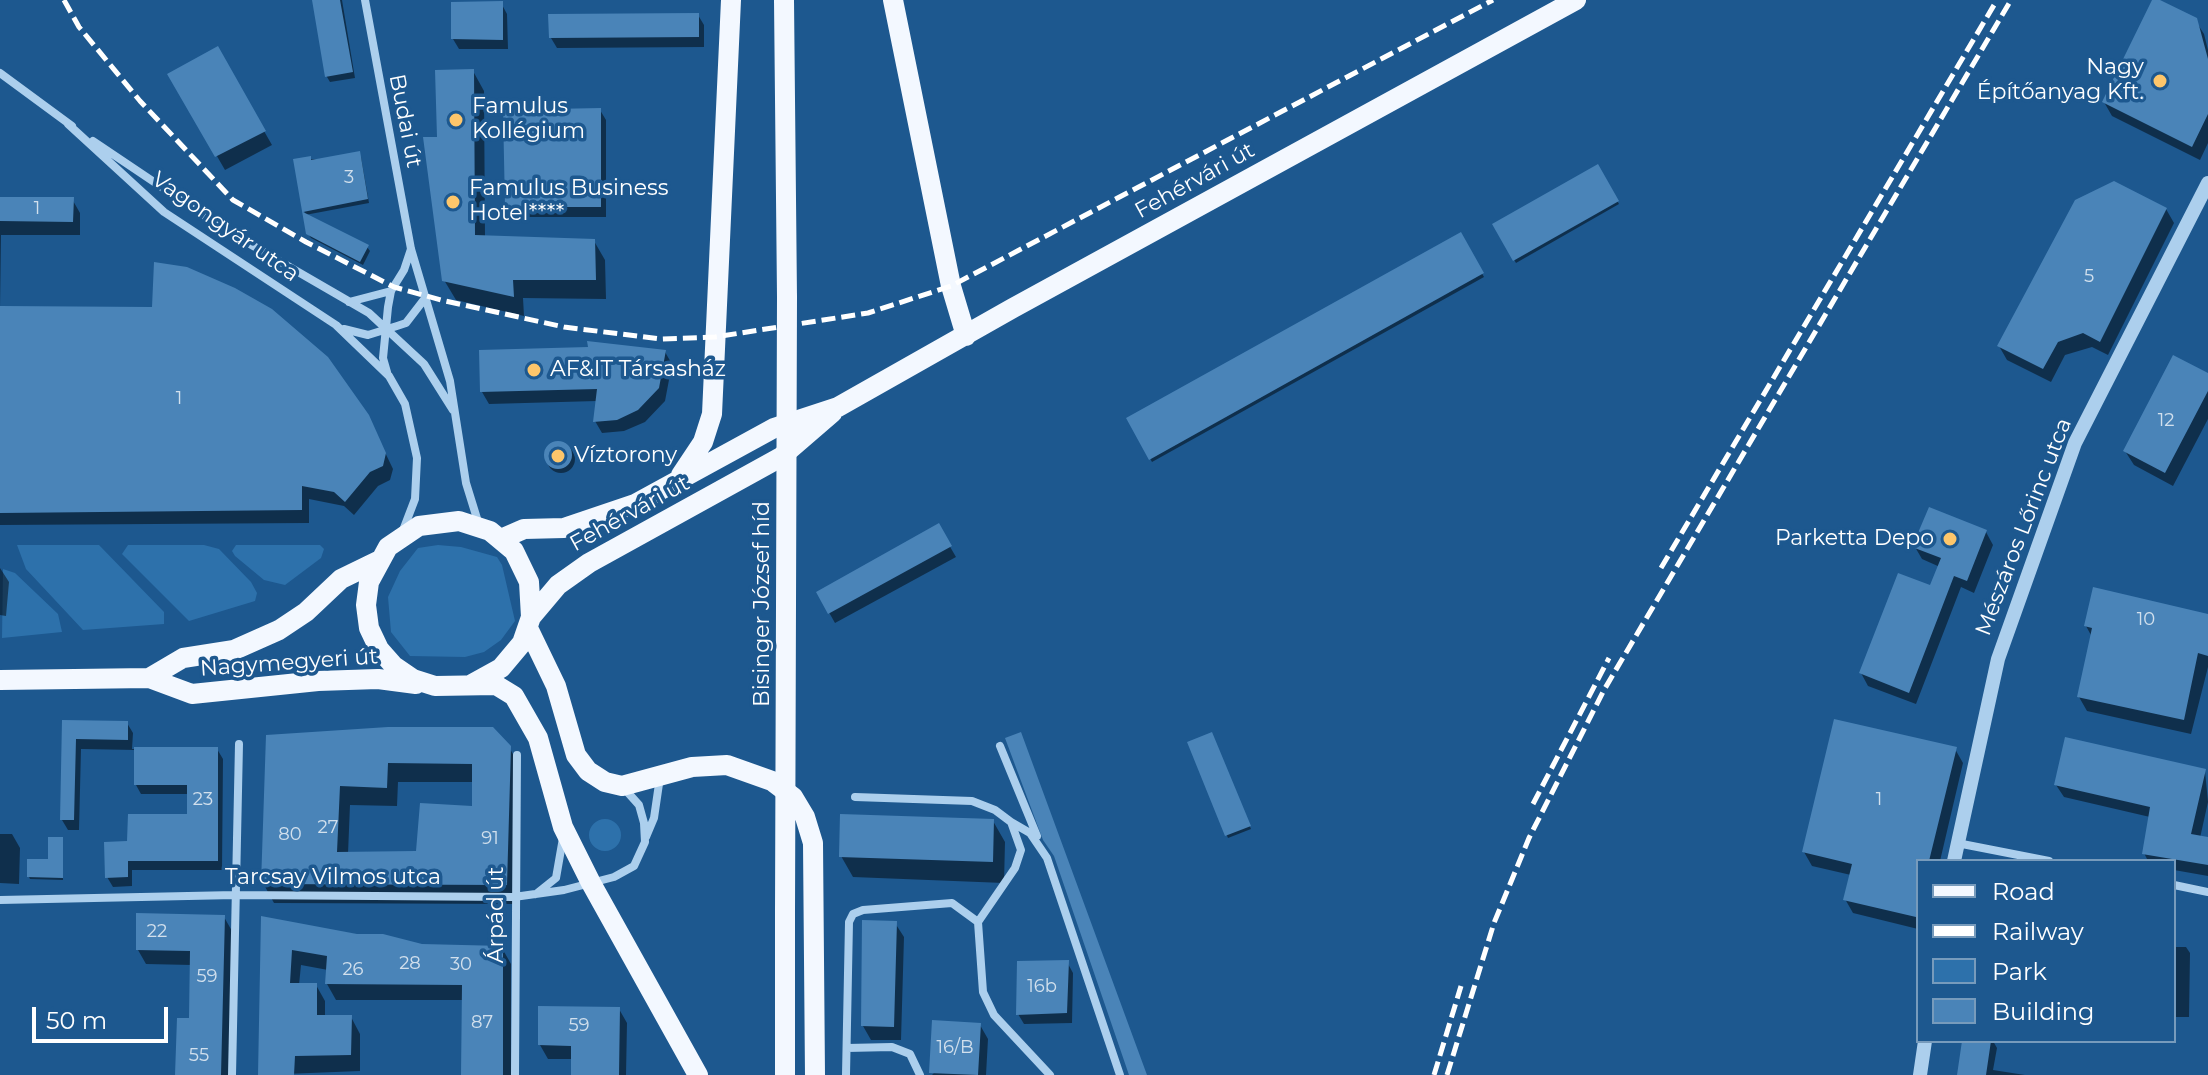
<!DOCTYPE html>
<html>
<head>
<meta charset="utf-8">
<style>
	body { margin:0 }
	#map { position:relative; width:2208px; height:1075px; overflow:hidden; background:#1d588f; font-family:Montserrat,sans-serif }
	canvas { display:block }
	.legend { position:absolute; left:1916px; top:859px; width:260px; height:184px; box-sizing:border-box; background:#1d588f; border:2px solid #779bbc; margin:0; padding:10px 14px; list-style:none; font-size:24px; color:#fff }
	.legend li { display:flex; align-items:center; gap:16px; height:40px }
	.legend b { width:40px; border:2px solid #779bbc }
	.scale { position:absolute; left:32px; top:1007px; width:136px; height:36px; box-sizing:border-box; border:4px solid #fff; border-top:0; padding-left:10px; font-size:24px; line-height:28px; white-space:nowrap; color:#fff; -webkit-text-stroke:6px #1d588f; paint-order:stroke }
</style>
</head>
<body>
<div id="map">
<canvas width="2208" height="1075"></canvas>
<ul class="legend">
<li><b style="height:10px;background:#f3f8ff"></b>Road</li>
<li><b style="height:10px;background:#fff"></b>Railway</li>
<li><b style="height:22px;background:#2d71ab"></b>Park</li>
<li><b style="height:22px;background:#4a84b8"></b>Building</li>
</ul>
<div class="scale">50 m</div>
</div>
<script>
const ctx = document.querySelector('canvas').getContext('2d');
ctx.lineJoin = 'round';
function fillPath(path, color) {
  ctx.fillStyle = color;
  ctx.fill(path, 'evenodd');
}
function shape(rows) {
  const path = new Path2D();
  for (const r of rows) {
    if (r.length === 3) {
      path.moveTo(r[0] + r[2], r[1]);
      path.arc(r[0], r[1], r[2], 0, 2 * Math.PI);
      continue;
    }
    path.moveTo(r[0], r[1]);
    for (let i = 2; i < r.length; i += 2) path.lineTo(r[i], r[i + 1]);
  }
  return path;
}
function strokePath(path, color, width, dash) {
  ctx.strokeStyle = color;
  ctx.lineWidth = width;
  ctx.lineCap = dash ? 'butt' : 'round';
  ctx.setLineDash(dash || []);
  ctx.stroke(path);
}
function write(font, color, halo, rows, align = 'center') {
  ctx.font = font + ' Montserrat,sans-serif';
  ctx.lineWidth = 7;
  ctx.setLineDash([]);
  ctx.textBaseline = 'middle';
  ctx.strokeStyle = halo;
  ctx.fillStyle = color;
  for (const [text, x, y, turn = 0] of rows) {
    ctx.save();
    ctx.translate(x, y);
    ctx.rotate((+turn || 0) * Math.PI / 180);
    ctx.textAlign = isNaN(turn) ? turn : align;
    if (halo) ctx.strokeText(text, 0, 0);
    ctx.fillText(text, 0, 0);
    ctx.restore();
  }
}
fillPath(shape([
	[17,545,99,545,164,612,164,624,83,630,26,569],
	[128,545,204,545,219,549,251,582,257,593,255,601,189,621,122,554],
	[236,545,320,545,324,549,321,558,285,585,264,580,235,556,232,551],
	[438,545,461,547,497,557,502,565,515,621,501,640,484,652,465,657,410,656,391,632,388,597,400,571,418,548],
	[3,569,15,573,58,614,62,632,2,638],
	[605,835,16]
]), '#2d71ab');
fillPath(shape([
	[314,0,342,0,355,78,330,82,327,77],
	[2154,0,2195,20,2204,34,2208,50,2208,143,2200,160,2112,116,2104,102],
	[501,3,507,14,508,49,459,49,453,39],
	[698,15,704,25,704,47,557,48,551,38],
	[217,49,272,145,225,170,170,75],
	[473,71,484,91,485,237,594,241,605,260,606,299,523,298,524,316,456,300,444,280,439,139],
	[600,110,606,120,606,217,513,217,507,206],
	[361,157,369,203,305,215,367,247,370,251,363,265,311,238,308,234,296,160],
	[1598,166,1619,204,1516,263,1494,225],
	[0,198,72,199,80,213,80,235,1,235,0,308,368,417,393,469,390,480,378,486,354,515,344,506,309,499,309,523,0,525],
	[2166,209,2174,223,2108,355,2092,347,2065,355,2051,382,2007,360,1999,346],
	[1460,234,1484,277,1152,462,1128,419],
	[665,352,672,364,665,401,645,422,624,431,602,433,595,421,597,401,489,404,482,392],
	[2208,376,2208,419,2173,486,2134,465,2125,451],
	[561,459,14],
	[938,526,956,557,835,623,818,593],
	[1986,532,1993,545,1974,593,1961,587,1916,704,1868,686,1861,673,1931,588,1940,567,1922,559,1915,547],
	[0,568,9,582,6,616,0,615],
	[2208,616,2208,667,2191,734,2087,711,2079,697,2092,637,2086,626],
	[64,722,127,723,133,733,132,749,217,749,223,759,222,870,132,870,132,886,113,887,107,877,129,843,189,816,189,794,141,794,136,785,136,750,81,749,79,830,68,830,62,820],
	[1211,734,1251,829,1228,838,1189,744],
	[268,737,509,747,520,767,517,904,274,903,263,883],
	[398,782,474,782,474,808,418,853,348,854,350,805,397,806],
	[1955,749,1963,763,1940,861,1918,861,1918,929,1853,913,1845,899,1851,875,1812,866,1804,852],
	[2205,771,2208,802,2200,838,2208,839,2208,876,2174,870,2174,861,2148,861,2144,853,2150,817,2064,797,2056,785],
	[993,821,1005,842,1004,883,853,877,841,856],
	[0,834,12,834,20,848,19,884,0,883],
	[62,839,63,880,30,879,29,877,50,861],
	[224,917,232,931,229,1075,178,1075,191,1021,192,965,146,964,138,950],
	[263,918,422,946,502,948,511,964,511,1075,463,1075,463,1000,336,1000,327,984,328,970,301,965,299,985,316,985,325,1001,325,1017,351,1017,360,1034,360,1071,260,1075],
	[895,923,904,937,901,1040,871,1040,863,1026],
	[2174,947,2186,947,2190,953,2189,1017,2174,1017],
	[1067,962,1073,973,1072,1023,1024,1024,1018,1014],
	[619,1009,627,1023,626,1075,573,1075,573,1059,548,1059,540,1045],
	[980,1025,988,1039,986,1075,932,1075],
	[1964,1041,1993,1041,1997,1048,1993,1070,2025,1075,1959,1075]
]), '#0007');
fillPath(shape([
	[312,0,340,0,353,72,325,77],
	[2152,0,2160,0,2197,18,2208,59,2208,114,2192,147,2102,102],
	[503,1,503,40,451,39,451,2],
	[699,13,699,37,549,38,548,14],
	[218,46,266,131,215,157,167,74],
	[474,69,475,235,595,239,596,280,513,280,514,297,442,281,423,137,437,137,435,70],
	[601,108,601,207,505,207,503,110],
	[360,151,368,199,303,212,369,245,360,262,306,234,293,159,311,156,311,160],
	[1598,164,1619,201,1513,261,1492,224],
	[2114,181,2167,208,2100,342,2083,333,2058,342,2043,369,1997,346,2075,200],
	[0,197,74,197,73,222,0,221],
	[1461,232,1484,273,1149,460,1126,418],
	[154,262,187,267,235,288,272,309,328,357,369,415,386,453,383,466,370,472,345,502,334,492,302,486,302,510,0,513,0,306,152,307],
	[587,341,666,350,659,388,638,410,617,420,593,422,597,389,480,392,479,350,588,347],
	[2173,355,2208,373,2208,391,2165,473,2123,451],
	[558,455,14],
	[1929,507,1987,530,1967,581,1954,576,1909,693,1859,673,1898,573,1930,585,1941,558,1912,547],
	[939,523,952,546,828,614,816,592],
	[2093,587,2208,614,2208,656,2198,653,2184,720,2077,697,2092,628,2084,626],
	[1834,719,1957,747,1929,861,1918,861,1916,917,1843,900,1852,864,1802,852],
	[62,720,128,721,128,740,76,739,74,820,60,820],
	[388,727,493,727,511,746,507,885,261,884,266,735],
	[388,763,472,764,472,806,420,803,416,851,337,852,340,786,387,788],
	[1021,732,1147,1075,1129,1075,1054,856,1043,840,1005,738],
	[1212,732,1251,826,1225,836,1187,742],
	[2065,737,2206,769,2191,834,2208,837,2208,865,2142,854,2150,807,2054,785],
	[134,747,218,747,218,861,128,861,128,877,105,878,104,842,127,841,128,814,187,814,187,785,134,785],
	[840,814,994,819,993,862,839,857],
	[48,837,63,837,63,878,27,877,27,859,48,859],
	[136,913,225,915,221,1075,175,1075,177,1018,189,1018,190,951,136,950],
	[261,916,357,934,383,934,422,944,503,946,503,1075,461,1075,462,985,325,984,327,956,292,950,290,983,317,983,317,1015,352,1015,351,1055,295,1056,294,1075,258,1075],
	[862,920,897,921,894,1027,861,1026],
	[1069,960,1067,1013,1016,1015,1017,961],
	[538,1006,620,1007,619,1075,571,1075,571,1046,538,1045],
	[932,1020,981,1023,978,1075,929,1073],
	[1962,1041,1991,1041,1986,1075,1957,1075]
]), '#4a84b8');
strokePath(shape([
	[365,0,411,249,450,381,466,483,479,525],
	[0,73,72,126],
	[68,124,164,212,336,325,389,376,405,404,417,458,415,499,402,533],
	[93,141,224,229,369,313,424,364,453,410],
	[349,302,391,291],
	[344,329,368,335,397,326,406,323,426,297],
	[387,372,383,358,388,307,391,291,404,270,411,249],
	[1000,746,1037,836],
	[855,797,972,801,995,810,1011,822,1021,850,1015,868,978,922],
	[1011,822,1030,833,1047,858,1120,1075],
	[646,837,654,818,660,777],
	[1957,843,2049,861],
	[2174,885,2208,892],
	[536,894,556,878,563,838],
	[0,900,235,895,514,897,564,890,614,877,634,866,645,842,644,823,639,805,622,786],
	[847,1048,892,1047,910,1054,920,1075],
	[232,1075,239,744],
	[515,1075,517,755],
	[846,1075,849,922,853,914,863,910,952,903,978,922,983,992,994,1015,1050,1075]
]), '#accfed', 8);
strokePath(shape([
	[1954,861,1998,659,2075,443,2208,183],
	[1920,1075,1925,1041]
]), '#accfed', 14);
strokePath(shape([
	[784,0,787,297],
	[893,0,951,286,966,336],
	[681,475,703,442,712,414,731,0],
	[501,539,524,529,564,528,635,504,774,428,838,407,1013,308,1576,0],
	[531,617,558,585,589,563,781,457,832,413],
	[528,628,556,686,576,755,588,771,605,782,622,786,692,767,727,765,772,781,793,797,805,817,813,843,815,1075],
	[149,678,183,658,234,650,279,630,306,612,341,579,378,561],
	[0,680,149,678,192,694,318,681,378,679,416,684],
	[472,684,501,668,522,643,531,617,529,582,514,551,490,531,459,521,419,526,388,547,369,582,366,605,369,628,379,649,394,666,413,679,435,686,496,685,514,696,538,738,563,827,591,883,698,1075],
	[785,1075,785,910]
]), '#f3f8ff', 20);
strokePath(shape([
	[64,0,79,27,140,101,233,200,306,242,394,287,441,300,564,327,661,339,715,337,868,313,951,286,1493,0],
	[1661,568,1997,0],
	[1533,804,1609,658],
	[1434,1075,1461,986],
	[1447,1075,1494,923,1529,838,1604,690,2011,0]
]), '#fff', 5, [14, 6]);
strokePath(shape([
	[785,910,787,297]
]), '#f3f8ff', 20);
for (const [x, y, r, color] of [
	[2160,81,8,"#fdc66b"],
	[456,120,8,"#fdc66b"],
	[453,202,8,"#fdc66b"],
	[534,370,8,"#fdc66b"],
	[558,456,8,"#fdc66b"],
	[1950,539,8,"#fdc66b"]
]) {
  const dot = new Path2D();
  dot.arc(x, y, r, 0, 2 * Math.PI);
  ctx.fillStyle = color;
  ctx.fill(dot);
  strokePath(dot, '#1d588f', 3);
}
write('18px', '#d2e0ed', null, [
	["3",349,178],
	["1",37,209],
	["5",2089,277],
	["1",179,399],
	["12",2166,421],
	["10",2146,620],
	["23",203,800],
	["1",1879,800],
	["27",328,828],
	["80",290,835],
	["91",490,839],
	["22",157,932],
	["28",410,964],
	["30",461,965],
	["26",353,970],
	["59",207,977],
	["16b",1042,987],
	["87",482,1023],
	["59",579,1026],
	["16/B",955,1048],
	["55",199,1056]
]);
write('22px', '#fff', '#1d588f', [
	["Nagy",2144,68,"right"],
	["Építőanyag Kft.",2144,93,"right"],
	["Famulus",472,107],
	["Kollégium",472,132],
	["Famulus Business",469,189],
	["Hotel****",469,214],
	["AF&IT Társasház",550,370],
	["Víztorony",574,456],
	["Parketta Depo",1934,539,"right"]
], 'left');
write('22px', '#fff', '#1d588f', [
	["Budai út",405,121,79],
	["Fehérvári út",1195,181,-29],
	["Vagongyár utca",225,227,35],
	["Fehérvári út",630,514,-29],
	["Mészáros Lőrinc utca",2024,527,-69],
	["Bisinger József híd",763,604,-90],
	["Nagymegyeri út",289,663,-4],
	["Tarcsay Vilmos utca",333,878],
	["Árpád út",497,915,-90]
]);
</script>
</body>
</html>
